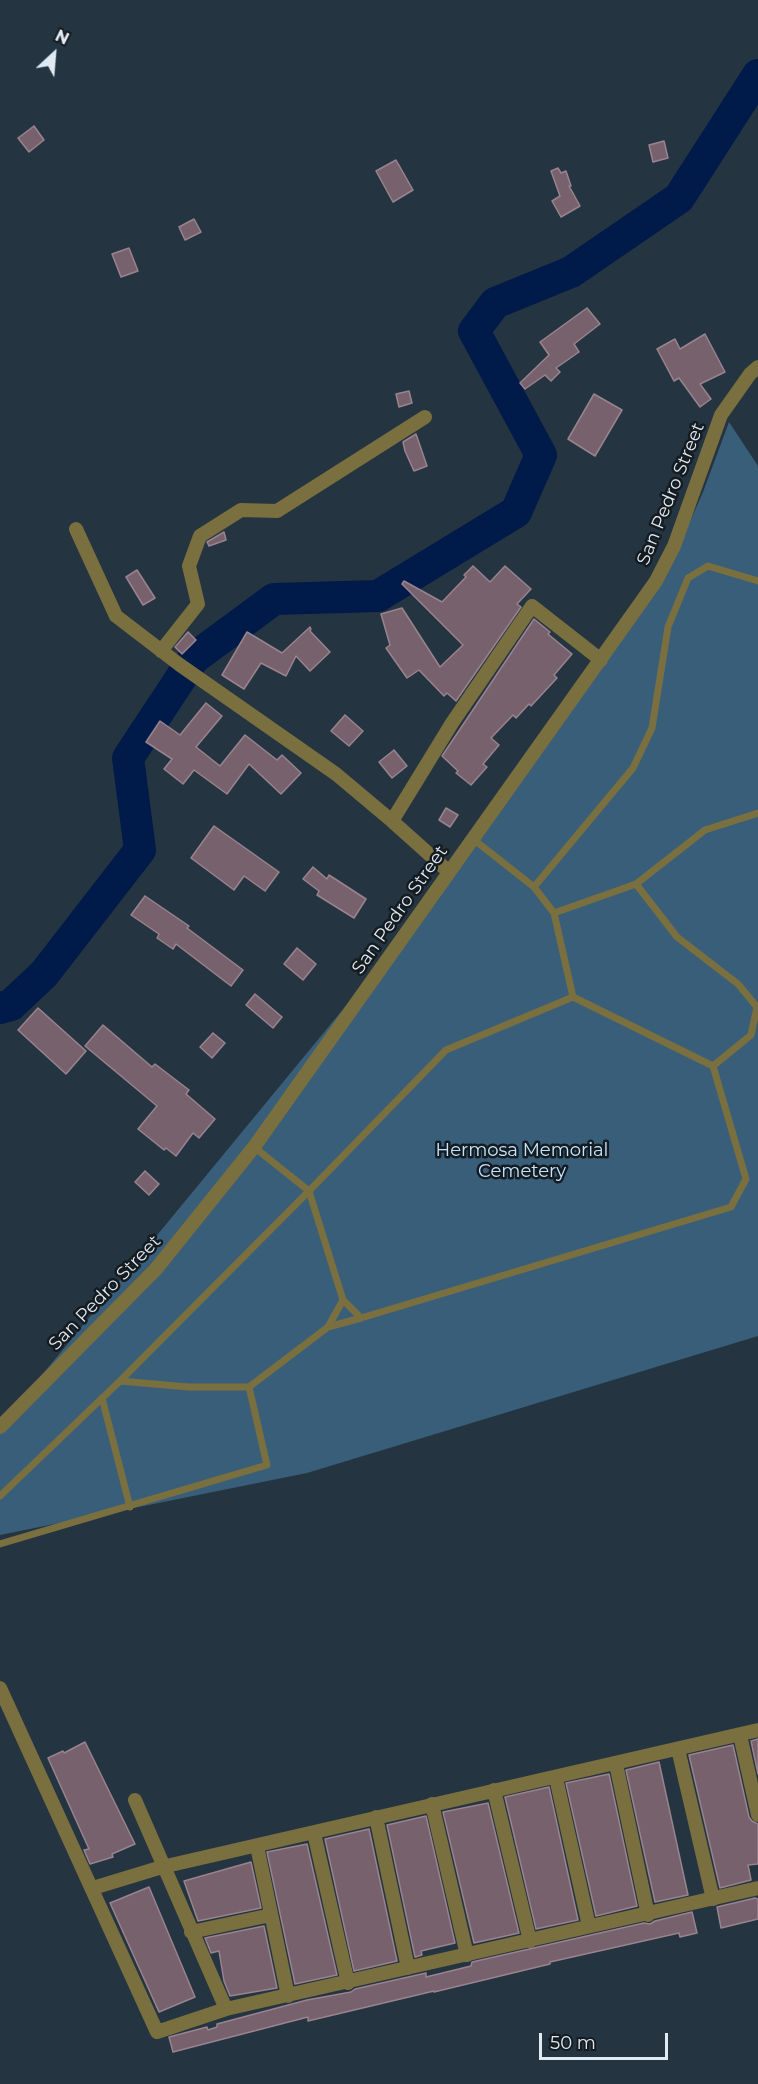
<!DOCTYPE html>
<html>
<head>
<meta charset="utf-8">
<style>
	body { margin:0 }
	#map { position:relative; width:758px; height:2084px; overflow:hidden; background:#243541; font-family:Montserrat,sans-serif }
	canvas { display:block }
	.north { position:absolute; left:24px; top:24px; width:60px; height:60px; -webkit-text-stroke:4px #141b21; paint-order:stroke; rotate:26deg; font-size:16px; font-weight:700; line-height:24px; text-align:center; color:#e0eaf2 }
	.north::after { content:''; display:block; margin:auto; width:21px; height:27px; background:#e0eaf2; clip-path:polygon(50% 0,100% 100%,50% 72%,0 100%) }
	.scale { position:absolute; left:539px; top:2033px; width:129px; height:27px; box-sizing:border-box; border:3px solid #e0eaf2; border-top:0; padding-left:8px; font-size:18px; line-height:21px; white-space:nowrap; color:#e0eaf2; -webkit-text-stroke:4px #141b21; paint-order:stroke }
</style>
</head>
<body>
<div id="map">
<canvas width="758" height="2084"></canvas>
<div class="north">N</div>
<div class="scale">50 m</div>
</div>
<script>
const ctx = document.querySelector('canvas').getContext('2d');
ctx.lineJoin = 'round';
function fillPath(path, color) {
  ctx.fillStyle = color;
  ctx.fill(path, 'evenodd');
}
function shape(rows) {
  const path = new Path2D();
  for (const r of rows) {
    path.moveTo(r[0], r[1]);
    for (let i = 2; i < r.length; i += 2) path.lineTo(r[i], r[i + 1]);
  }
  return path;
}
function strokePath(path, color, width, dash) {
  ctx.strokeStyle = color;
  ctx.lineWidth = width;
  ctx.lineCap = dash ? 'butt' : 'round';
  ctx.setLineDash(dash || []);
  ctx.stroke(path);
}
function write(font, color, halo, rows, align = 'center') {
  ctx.font = font + ' Montserrat,sans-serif';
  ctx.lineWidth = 5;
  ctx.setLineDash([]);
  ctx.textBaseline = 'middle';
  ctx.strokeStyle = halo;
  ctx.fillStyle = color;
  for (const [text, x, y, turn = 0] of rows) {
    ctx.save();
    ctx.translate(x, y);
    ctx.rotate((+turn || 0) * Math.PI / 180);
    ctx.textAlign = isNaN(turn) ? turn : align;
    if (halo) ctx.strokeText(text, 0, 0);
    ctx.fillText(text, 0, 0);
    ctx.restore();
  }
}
fillPath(shape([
	[729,422,758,466,758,1336,307,1473,0,1535,0,1426,442,889,664,580,703,492]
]), '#395e7a');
strokePath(shape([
	[0,1008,11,1005,44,974,140,850,128,758,194,658,274,599,378,596,516,512,541,455,474,331,495,303,571,272,679,198,758,75]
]), '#001b4a', 32);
const building = shape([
	[34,126,44,140,29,152,18,138,34,126],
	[664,141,668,158,653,162,649,145,664,141],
	[396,160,413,190,393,202,376,171,396,160],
	[558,168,561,173,566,171,571,186,569,186,580,206,561,217,552,201,560,196,551,171,558,168],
	[194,219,201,232,185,240,179,227,194,219],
	[129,248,138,271,121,277,112,254,129,248],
	[587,308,600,324,574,344,579,352,556,368,560,372,551,381,545,375,525,389,520,383,549,355,540,342,587,308],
	[705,334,725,372,700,384,711,399,700,407,679,378,674,381,657,349,675,339,680,349,705,334],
	[409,391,412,403,399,407,396,394,409,391],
	[594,394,622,410,595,456,568,439,594,394],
	[416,434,427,466,414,471,405,451,403,442,416,434],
	[224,532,226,540,209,546,207,542,224,532],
	[473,566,490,582,505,566,531,589,517,604,521,607,456,701,447,693,444,696,419,670,407,678,386,648,390,645,381,614,402,608,440,667,463,645,402,584,404,581,442,602,466,577,464,575,473,566],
	[137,570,155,598,143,605,126,577,137,570],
	[534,619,550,632,548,634,572,654,554,675,557,678,531,706,529,704,516,718,513,715,491,738,499,745,483,764,487,767,471,785,456,773,458,771,442,756,534,619],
	[310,627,311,629,310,631,330,652,310,671,296,656,286,676,261,663,244,689,222,675,247,632,282,653,310,627],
	[188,632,196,640,182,654,175,647,188,632],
	[206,703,222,716,196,747,220,766,245,735,277,760,282,755,301,773,281,794,249,764,227,794,194,770,183,784,164,769,172,759,146,742,160,721,180,735,206,703],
	[345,715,363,731,349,746,331,731,345,715],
	[394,750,407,766,392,778,379,762,394,750],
	[446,808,458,815,450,827,439,820,446,808],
	[214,826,279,872,265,891,244,876,234,890,191,858,214,826],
	[313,867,327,879,329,875,366,899,354,918,317,895,319,891,303,879,313,867],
	[145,896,189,926,187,928,243,970,231,986,176,944,173,949,157,938,159,934,131,915,145,896],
	[297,948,316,964,303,980,284,964,297,948],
	[255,994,282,1017,273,1028,246,1005,255,994],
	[38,1008,86,1051,66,1074,18,1030,38,1008],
	[103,1025,152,1067,155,1064,189,1090,186,1094,215,1119,199,1138,193,1133,176,1156,166,1148,164,1150,138,1129,157,1106,85,1046,103,1025],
	[213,1033,225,1043,212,1058,200,1047,213,1033],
	[145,1171,159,1184,149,1195,135,1182,145,1171],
	[758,1739,758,1774,751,1741,758,1739],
	[85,1742,135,1844,112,1854,113,1857,90,1864,84,1850,89,1849,48,1758,63,1751,64,1753,85,1742],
	[733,1745,749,1817,752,1821,758,1824,758,1864,748,1865,751,1880,720,1888,689,1755,733,1745],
	[659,1762,688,1895,655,1902,626,1770,659,1762],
	[609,1774,637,1906,596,1916,566,1783,609,1774],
	[549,1787,578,1920,536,1929,505,1797,549,1787],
	[488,1803,519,1933,474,1943,443,1812,488,1803],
	[426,1816,455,1943,421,1951,422,1955,415,1957,387,1825,426,1816],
	[369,1829,397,1961,354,1971,325,1839,369,1829],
	[307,1844,337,1975,295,1984,267,1852,307,1844],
	[251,1862,261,1908,198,1921,184,1881,251,1862],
	[149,1887,195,1997,159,2012,110,1903,149,1887],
	[755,1898,758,1899,758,1919,721,1928,717,1907,755,1898],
	[692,1912,697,1933,680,1937,679,1933,550,1962,550,1964,434,1992,434,1991,308,2021,308,2017,173,2052,169,2037,207,2027,208,2030,217,2027,217,2024,307,2000,351,1992,355,1989,426,1973,426,1977,471,1966,472,1962,644,1923,650,1924,655,1921,692,1912],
	[264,1926,277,1988,230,1996,224,1981,219,1951,211,1953,205,1938,264,1926]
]);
fillPath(building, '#76616d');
strokePath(building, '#99838f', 1.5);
strokePath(shape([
	[473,839,534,887,633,768,652,728,668,627,688,578,708,566,758,581],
	[636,884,677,937,738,984,757,1007,751,1035,713,1066],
	[554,913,636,884,705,830,758,813],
	[343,1300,361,1318],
	[328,1327,361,1318,731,1207,746,1179,713,1066,573,997,554,913,534,887],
	[120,1381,188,1387,249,1387,328,1327,343,1300,309,1191,254,1147],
	[102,1398,130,1507],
	[0,1496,120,1381,309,1191,446,1050,573,997],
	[0,1544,267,1465,249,1387]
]), '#7a6f3e', 7);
strokePath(shape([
	[76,529,116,616,180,665,336,774,392,821,449,872],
	[161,651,198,604,189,566,200,536,241,510,277,511,425,417],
	[392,821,452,723,532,606,601,660],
	[0,1427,156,1269,254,1147,656,581,674,546,721,415,750,374,758,367],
	[0,1688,157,2032,226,2009,758,1888],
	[740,1735,758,1815],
	[678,1749,713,1899],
	[616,1764,648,1915],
	[556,1778,589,1926],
	[494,1790,530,1941],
	[135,1800,226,2009],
	[432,1804,467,1955],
	[376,1817,408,1968],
	[314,1833,348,1983],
	[257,1846,288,1996],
	[93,1888,162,1867,758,1730],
	[191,1932,271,1915]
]), '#7a6f3e', 14);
write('18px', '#e0eaf2', '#141b21', [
	["San Pedro Street",671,494,-68],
	["San Pedro Street",400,910,-55],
	["San Pedro Street",105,1293,-46]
]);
write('18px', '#c4e5ff', '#141b21', [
	["Hermosa Memorial",522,1151],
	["Cemetery",522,1172]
]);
</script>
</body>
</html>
